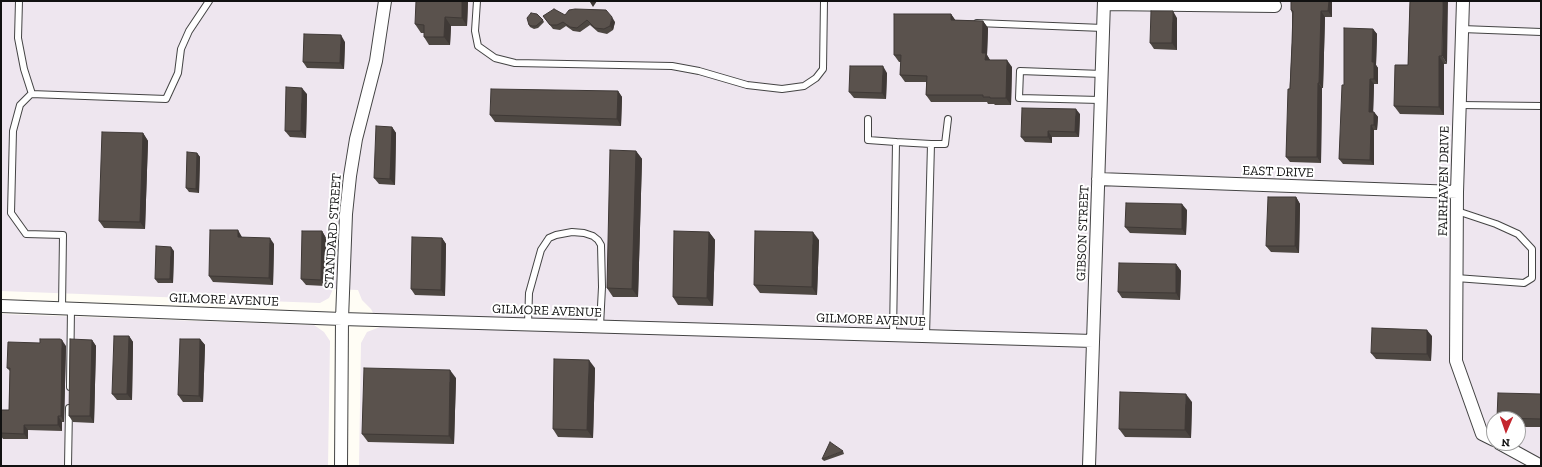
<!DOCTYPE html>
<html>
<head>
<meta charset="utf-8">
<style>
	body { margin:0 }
	#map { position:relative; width:1542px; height:467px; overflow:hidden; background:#fffdf5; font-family:"Zilla Slab",serif }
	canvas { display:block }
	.frame { position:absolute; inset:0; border:2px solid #111; pointer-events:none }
	.north { position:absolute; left:1486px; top:411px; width:40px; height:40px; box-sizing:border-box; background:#fff; border:1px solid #a0a0a0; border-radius:50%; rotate:182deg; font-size:11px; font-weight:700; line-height:16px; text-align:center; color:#111 }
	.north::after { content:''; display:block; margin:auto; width:14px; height:18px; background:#c4262e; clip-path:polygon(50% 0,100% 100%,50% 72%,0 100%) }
</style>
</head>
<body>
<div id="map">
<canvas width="1542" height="467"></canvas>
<div class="frame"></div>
<div class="north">N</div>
</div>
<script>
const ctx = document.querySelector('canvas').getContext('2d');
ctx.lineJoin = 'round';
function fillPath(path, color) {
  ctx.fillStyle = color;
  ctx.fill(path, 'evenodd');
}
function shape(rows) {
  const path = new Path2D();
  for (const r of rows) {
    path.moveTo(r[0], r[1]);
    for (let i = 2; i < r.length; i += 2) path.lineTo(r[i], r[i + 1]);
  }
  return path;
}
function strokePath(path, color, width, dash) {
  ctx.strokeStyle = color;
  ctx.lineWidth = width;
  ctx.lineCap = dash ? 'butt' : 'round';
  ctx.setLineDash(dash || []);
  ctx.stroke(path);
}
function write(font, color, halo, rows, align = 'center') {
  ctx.font = font + ' "Zilla Slab",serif';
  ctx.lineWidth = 4;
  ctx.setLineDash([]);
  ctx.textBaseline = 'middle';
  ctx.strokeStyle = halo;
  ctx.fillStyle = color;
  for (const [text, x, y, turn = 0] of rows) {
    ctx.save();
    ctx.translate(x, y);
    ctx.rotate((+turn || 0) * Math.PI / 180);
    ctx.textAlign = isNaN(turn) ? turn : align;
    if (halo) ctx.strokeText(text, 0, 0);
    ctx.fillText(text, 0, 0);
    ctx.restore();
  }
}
fillPath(shape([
	[1,1,1541,1,1541,466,359,466,361,343,367,332,380,327,371,309,362,300,358,290,333,289,329,298,320,303,1,291],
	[1494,419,1518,419,1518,443,1494,443],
	[1,314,314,325,324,332,330,341,328,466,1,466]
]), '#eee6ef');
const service = shape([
	[19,1,18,38,24,69,32,94],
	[477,1,475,31,478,46,495,58,515,63,672,66,699,71,747,85,782,89,804,86,816,78,823,69,824,1],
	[977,23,1103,28],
	[1462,29,1541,32],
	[1100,100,1019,98,1020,71,1102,74],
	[1460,105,1541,106],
	[868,119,868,140,896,142],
	[931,144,945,144,948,119],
	[1456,278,1524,283,1532,278,1532,249,1518,234,1496,224,1457,211],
	[62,308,63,235,26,234,11,213,13,131,20,105,31,94,166,99,178,73,181,49,189,31,209,1],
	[528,324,529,293,541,250,549,238,556,235,572,232,584,233,593,236,598,240,601,245,602,287,600,326],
	[893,335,896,142,931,144,926,336],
	[70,387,71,308],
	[68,466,69,408]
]);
const minor = shape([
	[1463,1,1457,192,1456,361,1482,434,1494,440],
	[1104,4,1275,6],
	[1098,179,1457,192],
	[1,306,342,319,1093,341],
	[1499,443,1541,466],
	[341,466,342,319,346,214,350,176,356,139,376,61,385,1],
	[1089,466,1104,1]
]);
strokePath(service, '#444', 8);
strokePath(minor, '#444', 14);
strokePath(service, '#fff', 6);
strokePath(minor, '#fff', 12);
fillPath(shape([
	[468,1,467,26,451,26,450,45,429,45,424,37,424,33,421,33,415,24],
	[1291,1,1332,1,1332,17,1325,17,1323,88,1322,88,1321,163,1290,162,1286,157,1292,43,1292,13,1291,10],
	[1410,1,1447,64,1444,64,1444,115,1400,114,1394,106,1408,65],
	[951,14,955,20,983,21,988,28,987,55,990,60,1012,67,1011,105,995,105,994,104,988,104,987,102,931,102,926,95,926,82,905,82,900,75,901,62,899,62,894,55],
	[565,15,615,22,613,30,607,34,598,32,590,25,580,32,573,31,566,26,560,30,553,29,543,16],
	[1177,18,1177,50,1154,49,1150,43],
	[543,20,544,22,538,28,534,29,530,27,529,25],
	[1373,29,1377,34,1376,65,1378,68,1378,84,1374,84,1373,112,1374,112,1378,117,1377,130,1374,130,1374,165,1343,164,1339,159,1344,85],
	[345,42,344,69,307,68,303,62],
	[887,73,886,99,854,98,849,92],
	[618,91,622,97,621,126,495,122,490,115],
	[307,94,306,138,290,137,285,131],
	[1080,114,1079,137,1052,137,1052,143,1025,142,1021,137],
	[392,127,396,133,395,185,379,184,374,178],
	[143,133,148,141,145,229,104,228,99,221],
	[636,151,642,159,638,297,613,297,607,288],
	[197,153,200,157,199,193,189,192,186,188],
	[1296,197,1300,204,1299,253,1271,252,1266,246],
	[1187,210,1186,235,1130,233,1125,227],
	[322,231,326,238,325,286,306,285,301,279],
	[709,232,715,240,713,306,678,305,673,297],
	[242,237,274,244,273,285,213,282,209,276],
	[442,238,446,244,445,296,415,295,411,289],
	[819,240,817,295,760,293,754,285],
	[174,251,173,283,158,283,155,279],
	[1176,264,1181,271,1180,300,1122,298,1118,292],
	[129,336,133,342,132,400,117,400,112,394],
	[1432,336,1431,361,1376,359,1371,353],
	[200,339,205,345,203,402,183,402,178,395],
	[92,340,96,346,94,423,73,422,69,416],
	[66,346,64,422,62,422,62,431,28,430,28,439,3,439,1,436,1,410,9,410,10,371,7,368],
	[595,368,593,438,558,437,553,429],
	[456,378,454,444,368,442,362,434],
	[1541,394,1541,427,1518,427,1518,419,1498,419,1497,418],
	[1192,402,1191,438,1125,437,1119,429],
	[843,451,844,454,824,461,822,459]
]), '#4d4742');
fillPath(shape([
	[462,1,468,1,467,26,462,18],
	[591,1,597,1,593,7,590,2],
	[1329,1,1332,1,1332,17,1328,11],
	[1443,1,1448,1,1447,64,1442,56],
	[1173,11,1177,18,1177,50,1172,43],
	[1321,11,1325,17,1323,88,1319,83],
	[951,14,956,21,951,20],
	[445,17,451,26,450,45,444,37],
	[612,17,615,22,613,30,610,26],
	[983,21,988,28,987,55,990,60,985,60,982,53],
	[1373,29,1377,34,1376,65,1378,68,1378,84,1374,79,1372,62],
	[341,35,345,42,344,69,340,63],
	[1439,56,1444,64,1444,115,1439,107],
	[1007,60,1012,67,1011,105,1006,98],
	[883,66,887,73,886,99,882,93],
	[1370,79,1374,84,1373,117,1369,112],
	[1318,83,1322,88,1321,163,1317,157],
	[302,88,307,94,306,138,301,131],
	[618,91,622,97,621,126,617,119],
	[1076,109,1080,114,1079,137,1075,132],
	[1374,112,1378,117,1377,130,1374,125],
	[1371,125,1374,130,1374,165,1370,160],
	[392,127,396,133,395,185,390,179],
	[1048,131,1052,137,1052,143,1048,137],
	[143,133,148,141,145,229,140,222],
	[636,151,642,159,638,297,632,289],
	[197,153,200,157,199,193,196,189],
	[1296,197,1300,204,1299,253,1295,246],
	[1182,204,1187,210,1186,235,1182,229],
	[238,230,242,237,242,244,238,237],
	[322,231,326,238,325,286,321,280],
	[709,232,715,240,713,306,707,298],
	[813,232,819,240,817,295,812,287],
	[270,238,274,244,273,285,269,278],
	[442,238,446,244,445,296,441,290],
	[171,247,174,251,173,283,170,279],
	[1176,264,1181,271,1180,300,1176,293],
	[1427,330,1432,336,1431,361,1427,354],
	[129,336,133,342,132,400,127,394],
	[200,339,205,345,203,402,199,396],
	[62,340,66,346,64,422,61,416],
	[92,340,96,346,94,423,90,416],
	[589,360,595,368,593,438,587,430],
	[450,370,456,378,454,444,449,436],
	[1186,394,1192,402,1191,438,1185,430],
	[58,416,62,422,62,431,58,425],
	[24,425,28,430,28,439,24,434]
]), '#3f3936');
const building = shape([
	[416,1,462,1,462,18,445,17,444,37,424,37,424,25,415,24,416,1],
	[1291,1,1329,1,1328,11,1321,11,1319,83,1318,83,1317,157,1286,157,1288,89,1290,89,1292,43,1293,11,1291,10,1291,1],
	[1410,1,1443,1,1442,56,1439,56,1439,107,1394,106,1395,65,1408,65,1410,1],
	[554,9,565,15,569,10,575,9,606,10,612,17,610,26,604,29,595,28,587,20,577,28,570,27,563,22,557,25,550,25,543,16,554,9],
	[1151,11,1173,11,1172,43,1150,43,1151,11],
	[531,13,537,14,543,20,536,26,532,26,529,25,527,18,531,13],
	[894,14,951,14,951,20,983,21,982,53,986,53,985,60,1007,60,1006,98,990,98,990,97,983,97,983,95,926,95,927,76,900,75,901,55,894,55,894,14],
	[1344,28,1373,29,1372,62,1374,62,1374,79,1370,79,1369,112,1374,112,1374,125,1371,125,1370,160,1339,159,1342,85,1344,85,1344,28],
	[304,34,341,35,340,63,303,62,304,34],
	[850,66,883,66,882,93,849,92,850,66],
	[286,87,302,88,301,131,285,131,286,87],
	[491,89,618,91,617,119,490,115,491,89],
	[1022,108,1076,109,1075,132,1048,131,1048,137,1021,137,1022,108],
	[376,126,392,127,390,179,374,178,376,126],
	[102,132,143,133,140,222,99,221,102,132],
	[610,150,636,151,632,289,607,288,610,150],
	[187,152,197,153,196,189,186,188,187,152],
	[1268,197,1296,197,1295,246,1266,246,1268,197],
	[1126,203,1182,204,1182,229,1125,227,1126,203],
	[210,230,238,230,238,237,270,238,269,278,209,276,210,230],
	[302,231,322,231,321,280,301,279,302,231],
	[674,231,709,232,707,298,673,297,674,231],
	[755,231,813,232,812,287,754,285,755,231],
	[412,237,442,238,441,290,411,289,412,237],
	[156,246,171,247,170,279,155,279,156,246],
	[1119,263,1176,264,1176,293,1118,292,1119,263],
	[1372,328,1427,330,1427,354,1371,353,1372,328],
	[114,336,129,336,127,394,112,394,114,336],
	[40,339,60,339,62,340,61,416,58,416,58,425,24,425,24,434,1,433,1,410,9,410,10,368,7,368,8,342,40,343,40,339],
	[70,339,92,340,90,416,69,416,70,339],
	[180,339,200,339,199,396,178,395,180,339],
	[554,359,589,360,587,430,553,429,554,359],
	[364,368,450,370,449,436,362,434,364,368],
	[1120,392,1186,394,1185,430,1119,429,1120,392],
	[1498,393,1541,394,1541,419,1497,418,1498,393],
	[830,442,843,451,822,459,830,442]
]);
fillPath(building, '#5a524d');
strokePath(building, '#3f3936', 1);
write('13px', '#111', '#fff', [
	["EAST DRIVE",1278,172,2],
	["FAIRHAVEN DRIVE",1444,181,-89],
	["STANDARD STREET",333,231,-86],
	["GIBSON STREET",1083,233,-88],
	["GILMORE AVENUE",224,300,2],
	["GILMORE AVENUE",547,311,2],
	["GILMORE AVENUE",871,320,2]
]);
</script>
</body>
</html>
